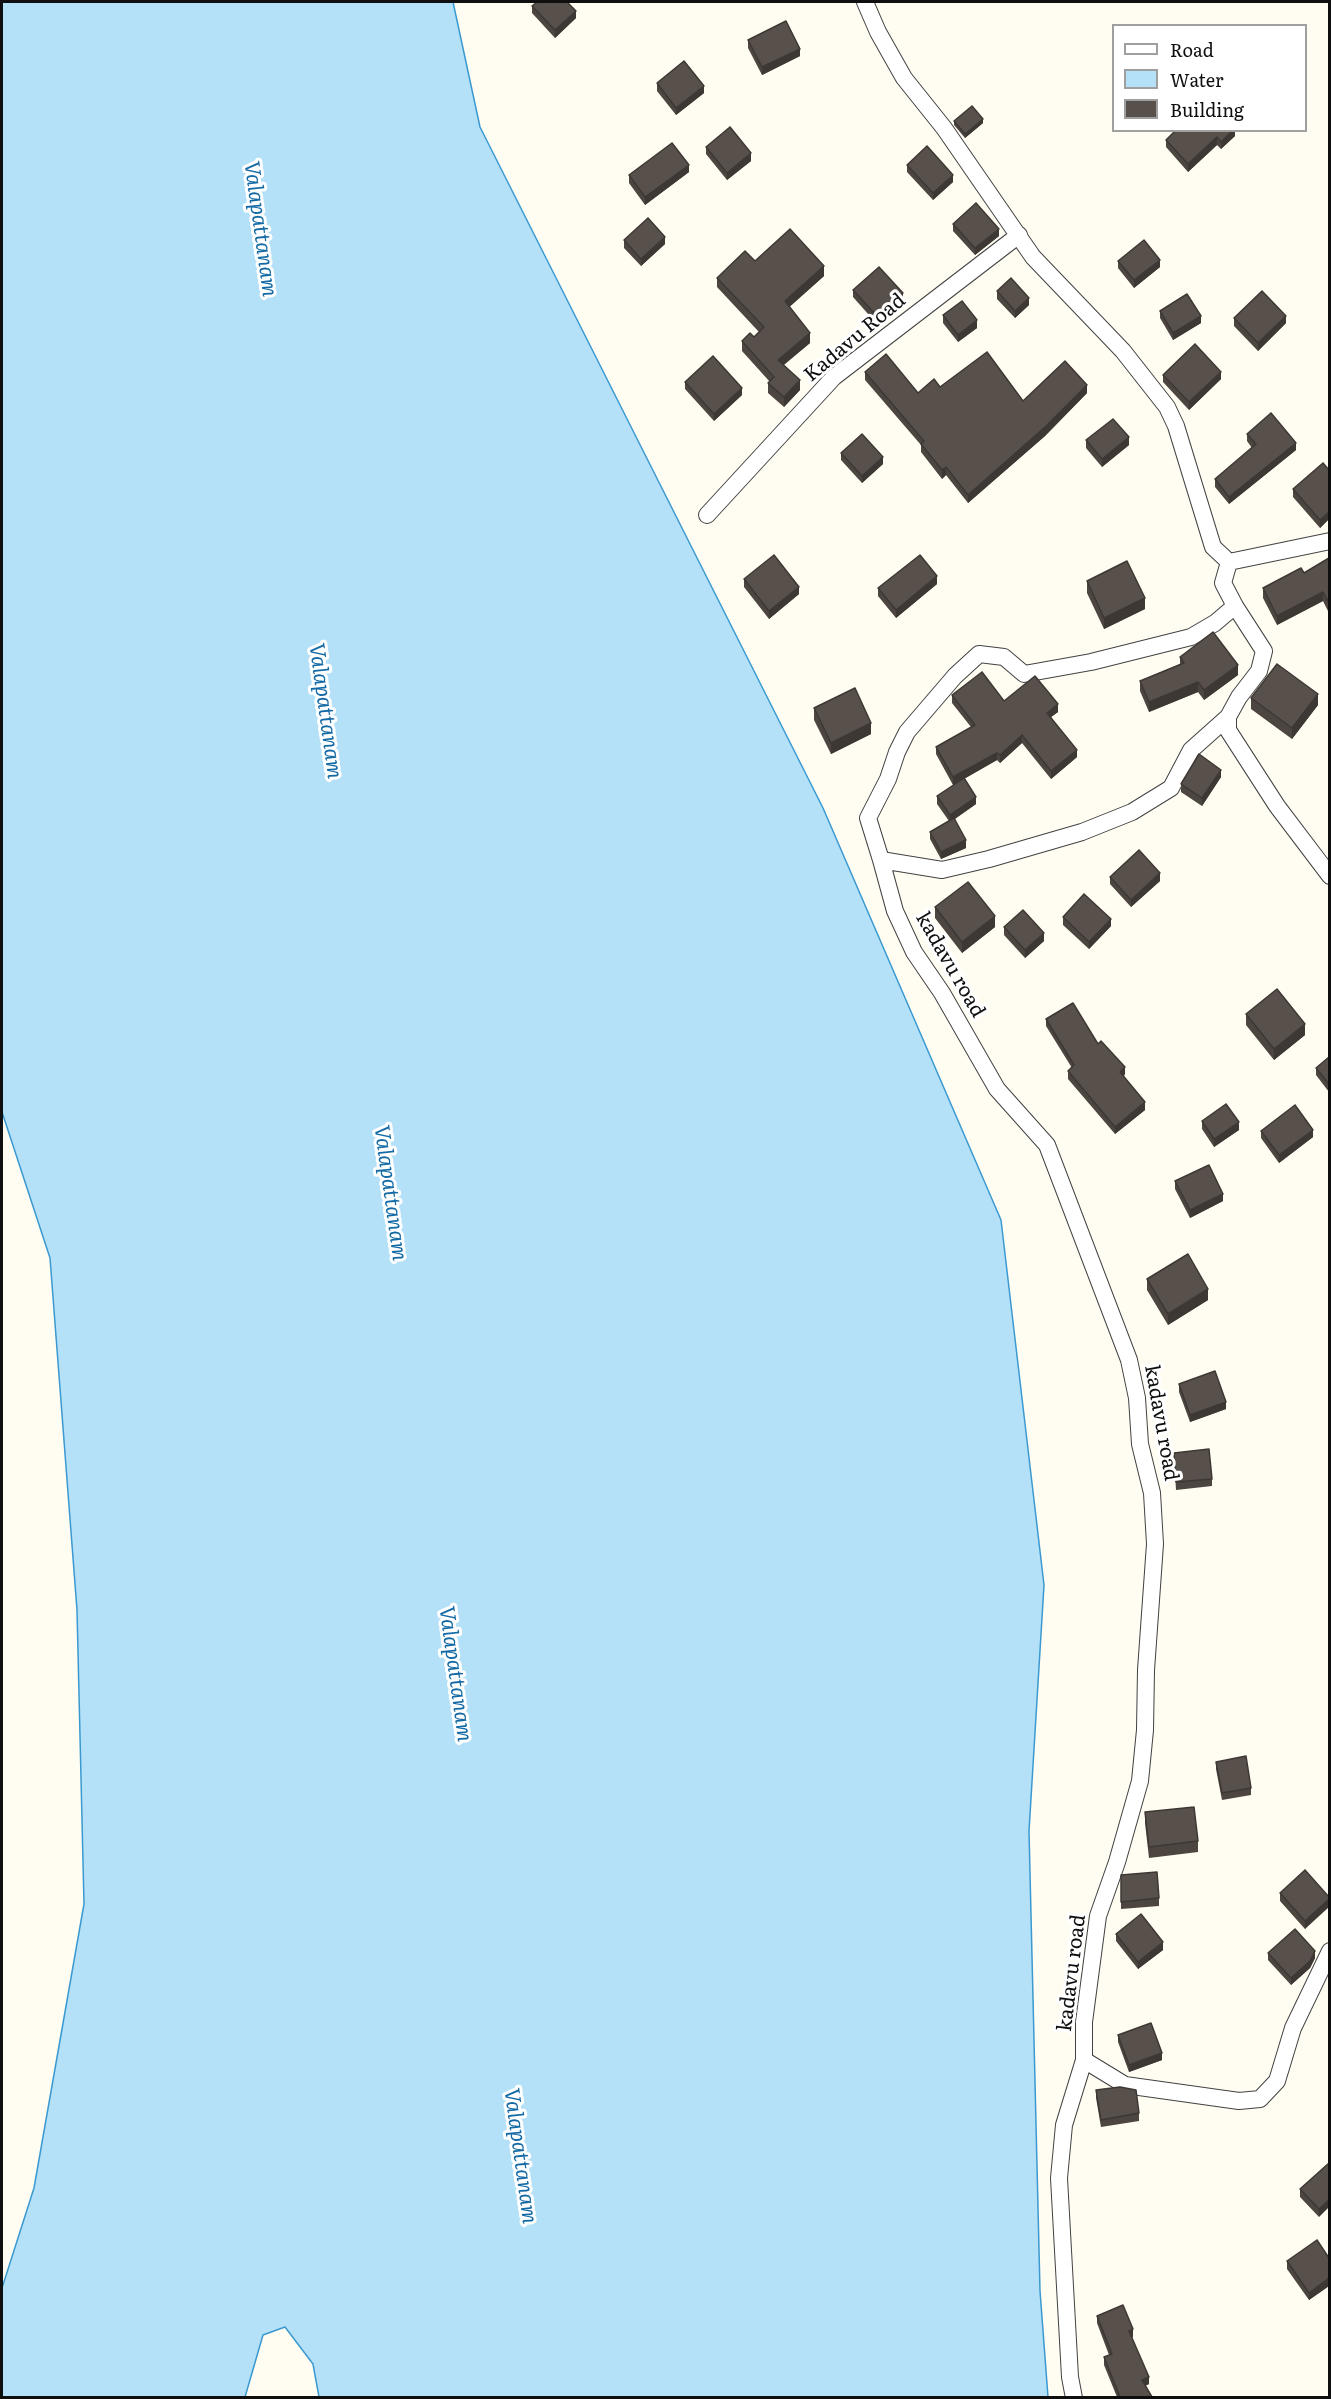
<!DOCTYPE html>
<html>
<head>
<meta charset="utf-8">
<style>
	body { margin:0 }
	#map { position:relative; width:1331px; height:2399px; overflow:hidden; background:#fffcf1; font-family:Literata,serif }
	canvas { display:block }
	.frame { position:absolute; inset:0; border:3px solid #0f0f0f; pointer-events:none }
	.legend { position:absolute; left:1112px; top:24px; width:195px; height:108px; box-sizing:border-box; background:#fff; border:2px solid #9f9f9f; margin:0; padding:8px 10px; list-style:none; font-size:18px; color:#0f0f0f }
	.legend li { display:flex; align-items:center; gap:12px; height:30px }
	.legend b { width:30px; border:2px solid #9f9f9f }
</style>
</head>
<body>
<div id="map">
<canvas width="1331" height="2399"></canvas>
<div class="frame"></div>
<ul class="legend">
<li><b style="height:8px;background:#fff"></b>Road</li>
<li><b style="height:16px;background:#b5e1f8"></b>Water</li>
<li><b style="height:16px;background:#58504b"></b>Building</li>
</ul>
</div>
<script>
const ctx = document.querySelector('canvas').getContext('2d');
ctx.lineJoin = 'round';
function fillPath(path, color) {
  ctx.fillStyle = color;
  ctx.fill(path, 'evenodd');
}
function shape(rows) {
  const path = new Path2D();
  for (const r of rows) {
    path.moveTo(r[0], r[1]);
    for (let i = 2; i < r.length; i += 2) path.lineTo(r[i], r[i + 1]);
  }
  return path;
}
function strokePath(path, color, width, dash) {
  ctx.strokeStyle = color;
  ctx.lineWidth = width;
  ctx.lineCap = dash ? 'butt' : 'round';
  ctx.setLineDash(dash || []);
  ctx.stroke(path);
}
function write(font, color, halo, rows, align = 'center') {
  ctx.font = font + ' Literata,serif';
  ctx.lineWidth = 6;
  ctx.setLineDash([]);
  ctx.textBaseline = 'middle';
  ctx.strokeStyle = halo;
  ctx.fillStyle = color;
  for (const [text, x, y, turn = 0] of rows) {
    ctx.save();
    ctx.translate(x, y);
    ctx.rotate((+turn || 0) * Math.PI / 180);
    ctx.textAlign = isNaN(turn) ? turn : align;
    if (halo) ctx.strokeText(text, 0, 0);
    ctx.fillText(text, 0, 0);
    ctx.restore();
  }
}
const water = shape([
	[2,2,453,2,480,127,823,808,1001,1220,1044,1585,1029,1831,1040,2291,1048,2397,319,2397,313,2364,285,2327,263,2335,245,2397,2,2397,2,2288,34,2188,84,1904,77,1610,50,1258,2,1112,2,2]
]);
fillPath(water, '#b5e1f8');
strokePath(water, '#3a99d0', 1.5);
const street = shape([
	[865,2,878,32,904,78,944,128,1033,257,1123,351,1167,407,1176,426,1213,547,1229,562,1330,541],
	[707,515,834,377,1019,235],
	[1235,606,1264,651,1259,671,1239,697,1228,717,1228,730,1277,806,1330,876],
	[1228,717,1191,750,1171,788,1132,812,1082,832,989,859,942,870,881,860,895,911,914,952,942,993,997,1089,1047,1145,1129,1360,1137,1398,1140,1444,1152,1493,1155,1544,1146,1670,1145,1730,1140,1781,1117,1862,1098,1916,1084,2022,1084,2060,1125,2085,1239,2101,1260,2099,1277,2081,1293,2028,1330,1951],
	[881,860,868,818,888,779,897,752,907,732,955,676,979,654,1004,657,1024,674,1091,662,1191,637,1215,623,1235,606,1223,583,1229,562],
	[1074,2398,1070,2377,1059,2178,1064,2125,1084,2060]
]);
strokePath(street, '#424242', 18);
strokePath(street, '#fff', 16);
fillPath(shape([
	[532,6,576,18,555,38,532,13],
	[748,40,800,56,762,75,748,48],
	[657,83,704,93,676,115,657,91],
	[954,121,983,123,965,138,954,125],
	[1235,130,1235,136,1221,149,1217,145,1188,172,1166,147,1166,140],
	[706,147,751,161,727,180,706,154],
	[907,165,953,182,933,200,907,172],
	[689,172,645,205,629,183,629,175],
	[953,224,999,236,975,255,953,231],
	[624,240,665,244,641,266,624,248],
	[755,261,824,276,789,307,810,343,784,365,800,390,784,407,768,393,768,383,770,382,742,351,742,341,754,337,759,332,717,287,717,278],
	[1118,261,1160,267,1134,288,1118,268],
	[853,290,903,300,877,324,853,297],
	[997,291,1029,305,1015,318,997,299],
	[1160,311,1201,323,1173,340,1160,318],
	[943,315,977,328,958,342,943,323],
	[1234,318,1286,323,1258,351,1234,326],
	[865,372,918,393,1023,401,1087,393,1045,436,968,503,946,475,942,479,921,452,921,445,865,380],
	[1163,375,1221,379,1189,410,1163,382],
	[685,382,742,395,714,421,685,389],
	[1247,434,1296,450,1229,504,1215,487,1215,479,1252,448,1247,441],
	[1086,440,1129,445,1102,467,1086,448],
	[841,453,883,464,862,483,841,460],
	[1329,470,1329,519,1320,528,1293,497,1293,489],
	[1329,558,1329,613,1323,601,1277,625,1263,598,1263,588,1304,573],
	[744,579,799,594,769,619,744,587],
	[1087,581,1145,609,1104,629,1087,593],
	[937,584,896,618,878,596,878,588],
	[1180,657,1238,675,1204,700,1198,692,1149,712,1140,691,1140,681,1180,664],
	[952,695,1004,701,1058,712,1051,717,1077,757,1051,779,1022,743,1000,763,997,760,964,779,976,804,955,819,966,848,941,859,930,839,930,832,949,821,937,804,937,796,960,781,953,785,936,754,936,747,971,727,952,703],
	[1251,698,1318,705,1292,739,1251,709],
	[814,708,871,734,831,754,814,720],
	[1221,777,1202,806,1181,792,1181,784],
	[1110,877,1160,881,1131,907,1110,884],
	[935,907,995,927,962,953,935,918],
	[1063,917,1111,926,1089,949,1063,925],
	[1004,927,1044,941,1025,958,1004,935],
	[1246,1014,1305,1035,1274,1060,1246,1025],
	[1046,1019,1098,1044,1125,1074,1124,1076,1145,1110,1115,1134,1068,1079,1068,1071,1072,1068,1046,1026],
	[1329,1057,1329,1092,1316,1075,1316,1068],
	[1202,1121,1239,1130,1214,1147,1202,1129],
	[1261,1131,1313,1137,1279,1163,1261,1138],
	[1175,1181,1223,1201,1190,1218,1175,1189],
	[1147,1279,1208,1300,1168,1325,1147,1290],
	[1179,1384,1226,1409,1190,1422,1179,1392],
	[1174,1453,1212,1479,1212,1486,1176,1490],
	[1216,1762,1251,1788,1251,1795,1222,1800,1216,1769],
	[1145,1812,1198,1841,1198,1852,1149,1858,1145,1823],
	[1121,1875,1159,1898,1159,1906,1121,1909],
	[1280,1893,1329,1897,1305,1929,1280,1901],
	[1116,1934,1163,1950,1138,1969,1116,1941],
	[1268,1953,1315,1958,1310,1968,1291,1985,1268,1960],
	[1118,2035,1162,2060,1129,2072,1118,2042],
	[1096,2090,1139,2113,1139,2121,1101,2127,1096,2098],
	[1329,2163,1319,2217,1300,2197,1300,2189],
	[1329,2258,1329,2286,1309,2300,1287,2269,1287,2261],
	[1097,2316,1133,2337,1132,2337,1149,2384,1145,2386,1152,2397,1117,2397,1104,2365,1104,2357,1109,2355,1097,2323]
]), '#4c4540');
fillPath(shape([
	[576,11,576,18,555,38,555,30],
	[800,49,800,56,762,75,762,67],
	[704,86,704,93,676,115,676,108],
	[983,119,983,123,965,138,965,134],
	[1233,130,1235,130,1235,136,1221,149,1221,142],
	[1217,137,1217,145,1188,172,1188,164],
	[751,153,751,161,727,180,727,173],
	[689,165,689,172,645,205,645,197],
	[953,175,953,182,933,200,933,193],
	[999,229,999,236,975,255,975,248],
	[665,237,665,244,641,266,641,259],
	[1160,260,1160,267,1134,288,1134,280],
	[824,266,824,276,785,311,785,301],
	[903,293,903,300,877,324,877,316],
	[1029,298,1029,305,1015,318,1015,311],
	[1201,316,1201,323,1173,340,1173,333],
	[1286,316,1286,323,1258,351,1258,343],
	[977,320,977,328,958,342,958,335],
	[810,333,810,343,778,369,778,360],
	[1221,372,1221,379,1189,410,1189,402],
	[800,380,800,390,784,407,784,397],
	[1087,385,1087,393,1045,436,968,503,968,495],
	[742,388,742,395,714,421,714,414],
	[1129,437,1129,445,1102,467,1102,459],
	[1296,443,1296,450,1229,504,1229,497],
	[883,457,883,464,862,483,862,476],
	[946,467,946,475,942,479,942,470],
	[1329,512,1329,519,1320,528,1320,520],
	[937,576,937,584,896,618,896,610],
	[799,587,799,594,769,619,769,611],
	[1323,592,1323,601,1277,625,1277,616],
	[1145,598,1145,609,1104,629,1104,618],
	[1238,665,1238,675,1204,700,1204,690],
	[1198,682,1198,692,1149,712,1149,702],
	[1318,694,1318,705,1292,739,1292,728],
	[1058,704,1058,712,1047,720,1047,713],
	[871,723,871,734,831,754,831,743],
	[1022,735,1022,743,1000,763,1000,755],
	[1077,750,1077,757,1051,779,1051,771],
	[997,753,997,760,953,785,953,777],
	[1221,770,1221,777,1202,806,1202,798],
	[976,797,976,804,950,822,950,815],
	[966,840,966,848,941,859,941,852],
	[1160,873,1160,881,1131,907,1131,900],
	[995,916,995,927,962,953,962,942],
	[1111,919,1111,926,1089,949,1089,942],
	[1044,933,1044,941,1025,958,1025,950],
	[1305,1024,1305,1035,1274,1060,1274,1049],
	[1125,1067,1125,1074,1120,1079,1120,1072],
	[1145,1102,1145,1110,1115,1134,1115,1127],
	[1239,1122,1239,1130,1214,1147,1214,1139],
	[1313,1130,1313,1137,1279,1163,1279,1155],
	[1223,1194,1223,1201,1190,1218,1190,1210],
	[1208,1289,1208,1300,1168,1325,1168,1314],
	[1226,1402,1226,1409,1190,1422,1190,1415],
	[1329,1899,1329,1907,1305,1929,1305,1921],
	[1163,1942,1163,1950,1138,1969,1138,1962],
	[1315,1951,1315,1958,1310,1968,1291,1985,1291,1978],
	[1162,2053,1162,2060,1129,2072,1129,2065],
	[1329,2200,1329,2207,1319,2217,1319,2209],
	[1329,2278,1329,2286,1309,2300,1309,2293],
	[1133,2329,1133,2337,1129,2338,1129,2331],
	[1149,2377,1149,2384,1142,2387,1142,2380]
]), '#3e3834');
const building = shape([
	[537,2,567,2,576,11,555,30,532,6,537,2],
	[786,21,800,49,762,67,748,40,786,21],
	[684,61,704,86,676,108,657,83,684,61],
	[972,106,983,119,965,134,954,121,972,106],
	[730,127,751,153,727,173,706,147,730,127],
	[1176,130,1233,130,1221,142,1217,137,1188,164,1166,140,1176,130],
	[672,143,689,165,645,197,629,175,672,143],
	[927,146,953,175,933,193,907,165,927,146],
	[976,203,999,229,975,248,953,224,976,203],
	[648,218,665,237,641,259,624,240,648,218],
	[790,229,824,266,785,301,810,333,778,360,800,380,784,397,768,383,774,377,742,341,750,333,754,337,764,327,717,278,745,251,755,261,790,229],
	[1144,240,1160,260,1134,280,1118,261,1144,240],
	[879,267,903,293,877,316,853,290,879,267],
	[1011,278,1029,298,1015,311,997,291,1011,278],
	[1262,291,1286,316,1258,343,1234,318,1262,291],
	[1187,294,1201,316,1173,333,1160,311,1187,294],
	[962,301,977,320,958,335,943,315,962,301],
	[1195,344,1221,372,1189,402,1163,375,1195,344],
	[987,352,1023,401,1065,361,1087,385,1045,427,968,495,946,467,942,470,921,444,924,441,865,372,886,354,918,393,934,379,940,387,987,352],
	[713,356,742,388,714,414,685,382,713,356],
	[1271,413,1296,443,1229,497,1215,479,1256,444,1247,434,1271,413],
	[1113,419,1129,437,1102,459,1086,440,1113,419],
	[862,434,883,457,862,476,841,453,862,434],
	[1323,463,1329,470,1329,512,1320,520,1293,489,1323,463],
	[774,555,799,587,769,611,744,579,774,555],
	[920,555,937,576,896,610,878,588,920,555],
	[1329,558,1329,603,1323,592,1277,616,1263,588,1301,568,1304,573,1329,558],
	[1127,561,1145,598,1104,618,1087,581,1127,561],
	[1213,632,1238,665,1204,690,1198,682,1149,702,1140,681,1184,663,1180,657,1213,632],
	[1277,664,1318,694,1292,728,1251,698,1277,664],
	[982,672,1004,701,1035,676,1058,704,1047,713,1077,750,1051,771,1022,735,1000,755,997,753,953,777,936,747,975,725,952,695,982,672],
	[855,688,871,723,831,743,814,708,855,688],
	[1199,754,1221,770,1202,798,1181,784,1199,754],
	[964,778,976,797,950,815,937,796,964,778],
	[954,818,966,840,941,852,930,832,954,818],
	[1139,850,1160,873,1131,900,1110,877,1139,850],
	[968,882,995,916,962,942,935,907,968,882],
	[1084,894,1111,919,1089,942,1063,917,1084,894],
	[1023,910,1044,933,1025,950,1004,927,1023,910],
	[1277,989,1305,1024,1274,1049,1246,1014,1277,989],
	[1073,1003,1098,1044,1101,1041,1125,1067,1120,1072,1145,1102,1115,1127,1068,1071,1074,1065,1046,1019,1073,1003],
	[1329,1057,1329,1084,1316,1068,1329,1057],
	[1226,1104,1239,1122,1214,1139,1202,1121,1226,1104],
	[1295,1105,1313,1130,1279,1155,1261,1131,1295,1105],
	[1209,1165,1223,1194,1190,1210,1175,1181,1209,1165],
	[1188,1254,1208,1289,1168,1314,1147,1279,1188,1254],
	[1215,1371,1226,1402,1190,1415,1179,1384,1215,1371],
	[1209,1449,1212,1479,1176,1482,1174,1453,1209,1449],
	[1246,1756,1251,1788,1222,1793,1216,1762,1246,1756],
	[1194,1807,1198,1841,1149,1847,1145,1812,1194,1807],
	[1305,1870,1329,1897,1329,1899,1305,1921,1280,1893,1305,1870],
	[1157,1872,1159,1898,1121,1902,1121,1875,1157,1872],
	[1141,1914,1163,1942,1138,1962,1116,1934,1141,1914],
	[1295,1929,1315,1951,1310,1961,1291,1978,1268,1953,1295,1929],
	[1151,2023,1162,2053,1129,2065,1118,2035,1151,2023],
	[1120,2087,1136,2090,1139,2113,1101,2120,1096,2090,1120,2087],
	[1329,2163,1329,2200,1319,2209,1300,2189,1329,2163],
	[1317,2240,1329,2258,1329,2278,1309,2293,1287,2261,1317,2240],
	[1123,2305,1133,2329,1129,2331,1149,2377,1142,2380,1152,2397,1119,2397,1120,2397,1104,2357,1112,2354,1097,2316,1123,2305]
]);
fillPath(building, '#58504b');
strokePath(building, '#3e3834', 1.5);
write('20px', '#0f0f0f', '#fff', [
	["Kadavu Road",855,338,-40],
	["kadavu road",950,965,60],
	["kadavu road",1161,1423,80],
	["kadavu road",1072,1973,-83]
]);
write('italic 21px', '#146aa5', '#fff', [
	["Valapattanam",260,229,82],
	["Valapattanam",325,711,82],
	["Valapattanam",390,1193,82],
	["Valapattanam",455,1674,82],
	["Valapattanam",520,2156,82]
]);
</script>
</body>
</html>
